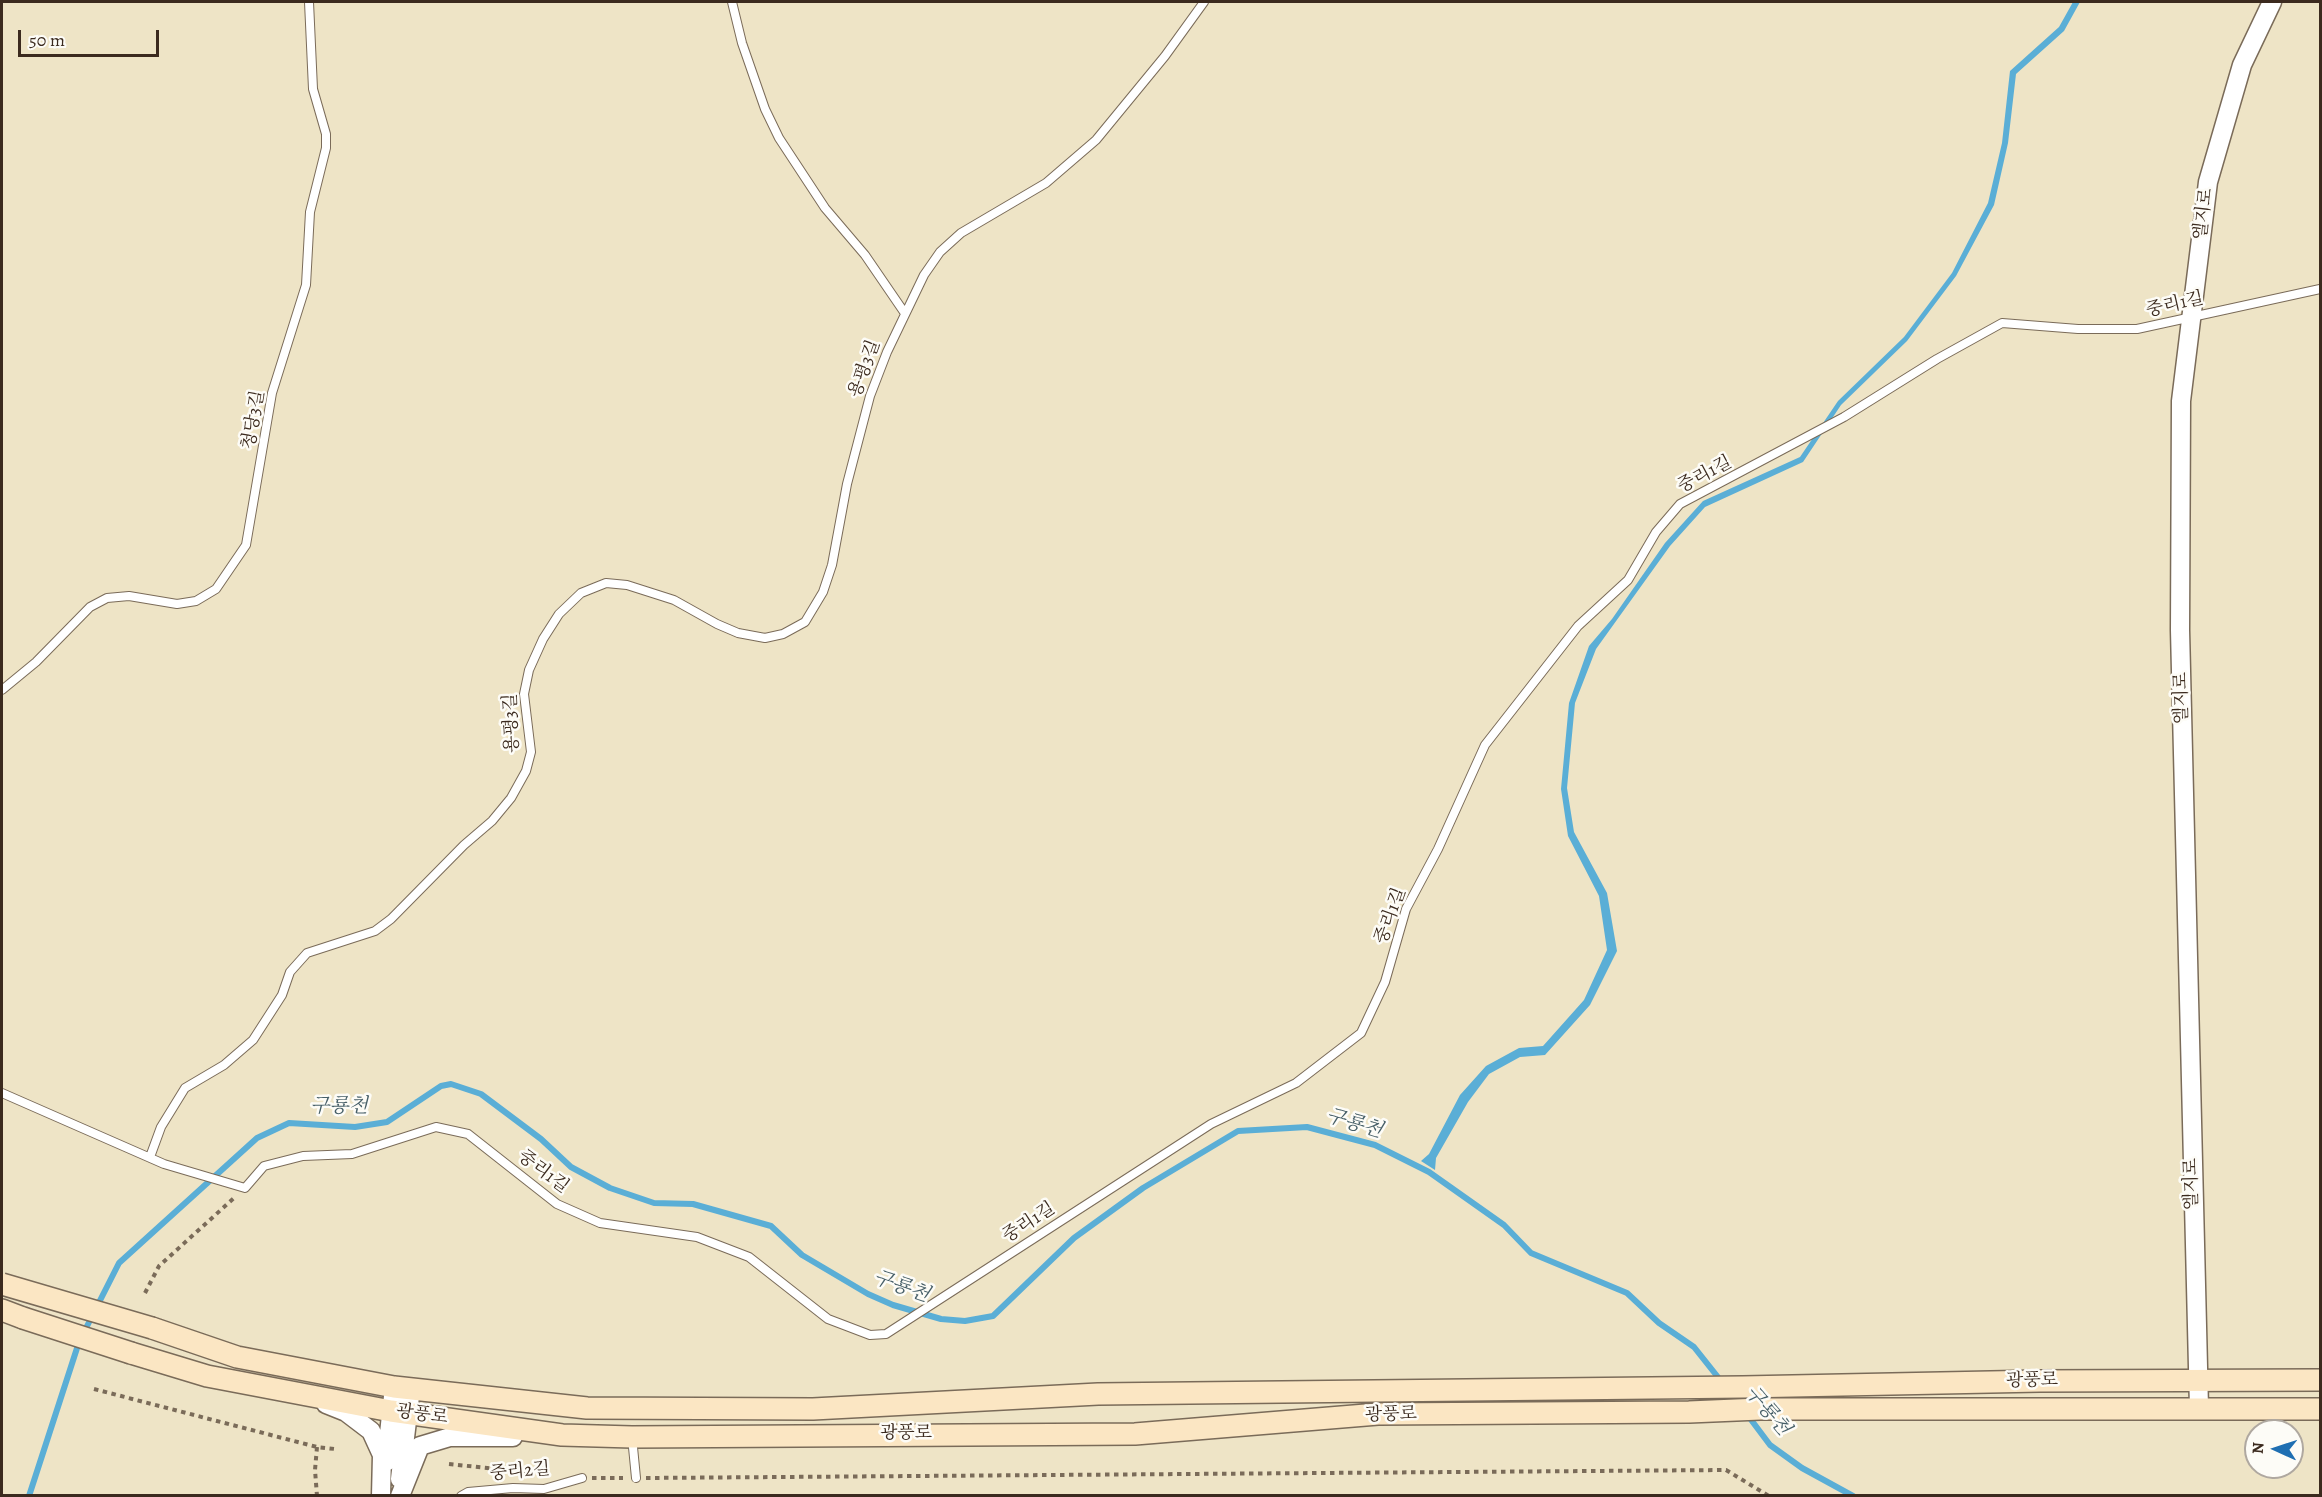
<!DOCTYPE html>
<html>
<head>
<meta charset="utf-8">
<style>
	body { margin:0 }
	#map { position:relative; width:2322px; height:1497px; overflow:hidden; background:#eee4c6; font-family:Alegreya,serif }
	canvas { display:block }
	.frame { position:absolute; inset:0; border:3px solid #3b2a1e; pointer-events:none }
	.north { position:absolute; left:2244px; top:1419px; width:60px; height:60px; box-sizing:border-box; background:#fdfcf7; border:2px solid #afa8a0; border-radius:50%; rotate:273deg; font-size:16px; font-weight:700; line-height:24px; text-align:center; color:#3b2a1e }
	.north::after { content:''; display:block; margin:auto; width:21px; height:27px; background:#1f6fb2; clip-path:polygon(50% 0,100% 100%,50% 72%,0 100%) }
	.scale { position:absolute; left:18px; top:30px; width:141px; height:27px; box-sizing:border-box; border:3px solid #3b2a1e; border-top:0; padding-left:8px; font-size:18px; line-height:21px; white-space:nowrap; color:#3b2a1e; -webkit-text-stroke:4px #fdfcf7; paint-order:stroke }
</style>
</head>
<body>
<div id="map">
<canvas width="2322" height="1497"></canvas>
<div class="frame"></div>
<div class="north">N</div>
<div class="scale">50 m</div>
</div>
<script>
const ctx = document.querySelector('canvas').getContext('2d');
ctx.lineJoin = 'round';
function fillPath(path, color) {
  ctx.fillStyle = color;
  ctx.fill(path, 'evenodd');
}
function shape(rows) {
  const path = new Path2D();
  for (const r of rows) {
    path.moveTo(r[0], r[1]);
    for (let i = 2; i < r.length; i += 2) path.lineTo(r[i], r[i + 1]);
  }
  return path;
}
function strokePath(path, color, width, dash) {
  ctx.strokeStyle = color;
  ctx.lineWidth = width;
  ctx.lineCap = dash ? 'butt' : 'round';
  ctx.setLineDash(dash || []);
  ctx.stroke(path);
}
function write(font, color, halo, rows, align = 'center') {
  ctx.font = font + ' Alegreya,"Noto Serif KR",serif';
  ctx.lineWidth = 5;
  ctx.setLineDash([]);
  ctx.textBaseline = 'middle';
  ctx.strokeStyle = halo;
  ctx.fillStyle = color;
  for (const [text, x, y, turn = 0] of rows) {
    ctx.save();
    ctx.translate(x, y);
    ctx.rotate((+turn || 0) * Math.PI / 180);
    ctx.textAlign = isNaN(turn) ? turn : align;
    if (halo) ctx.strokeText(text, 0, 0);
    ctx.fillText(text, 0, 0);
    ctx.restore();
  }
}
fillPath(shape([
	[2073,2,2080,2,2064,31,2016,74,2008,143,1994,205,1956,276,1907,341,1841,405,1803,462,1705,507,1670,546,1596,649,1575,703,1567,788,1574,832,1607,893,1617,951,1590,1005,1545,1055,1520,1057,1489,1074,1468,1102,1436,1158,1435,1170,1421,1161,1429,1154,1460,1095,1486,1066,1519,1048,1543,1046,1584,1000,1607,950,1599,896,1568,836,1561,789,1569,703,1589,646,1612,619,1665,543,1703,501,1800,457,1838,401,1904,337,1952,273,1988,203,2002,143,2010,71,2059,27]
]), '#5aaed6');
strokePath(shape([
	[1746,1413,1770,1445,1802,1468,1853,1496],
	[29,1496,79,1342,119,1263,257,1138,289,1123,355,1127,387,1122,441,1086,451,1084,481,1094,541,1139,571,1167,610,1188,654,1203,693,1204,771,1226,802,1255,868,1294,893,1305,941,1319,965,1321,993,1316,1074,1238,1143,1188,1238,1131,1307,1127,1375,1145,1429,1172,1504,1225,1531,1253,1627,1293,1659,1323,1694,1347,1721,1381]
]), '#5aaed6', 6);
const service = shape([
	[732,2,742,43,765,109,779,138,825,208,865,255,904,312],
	[2,690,36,662,90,607,107,598,129,596,177,604,196,601,216,589,246,545,272,393,306,285,310,212,326,148,326,134,313,89,309,2],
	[2,1093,164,1164,245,1188,264,1166,303,1156,352,1154,436,1127,468,1134,557,1204,600,1223,697,1237,749,1257,828,1319,870,1335,886,1334,1211,1124,1296,1083,1361,1033,1385,982,1406,909,1438,849,1485,745,1578,626,1628,580,1656,532,1680,504,1844,417,1937,359,2002,323,2078,329,2137,329,2320,289],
	[150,1157,161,1127,185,1088,224,1065,253,1040,282,995,290,972,307,953,375,931,391,919,464,845,492,821,511,798,526,771,531,752,524,694,529,670,543,639,559,614,581,593,606,583,627,585,674,600,717,624,738,633,765,638,783,634,805,622,823,592,832,565,847,484,870,396,887,352,924,275,940,252,961,233,1046,183,1096,140,1165,56,1204,2],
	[632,1437,636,1478],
	[461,1496,468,1492,513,1488,544,1489,582,1478]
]);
const tertiary = shape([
	[326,1404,346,1412,371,1431,382,1455,381,1496],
	[2199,1408,2180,630,2181,401,2208,182,2242,65,2272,2],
	[386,1462,394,1387],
	[400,1479,411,1388],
	[400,1496,420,1446,450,1437,513,1437]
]);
const secondary = shape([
	[2,1310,23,1318],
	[152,1328,237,1357,394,1387,587,1408,813,1409,1098,1394,1743,1387,2040,1381,2320,1380],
	[131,1353,207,1376,391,1411,562,1435,632,1437,1135,1434,1378,1414,1689,1412,1760,1409,2320,1409]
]);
strokePath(service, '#7a6b59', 10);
strokePath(tertiary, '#7a6b59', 21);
strokePath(secondary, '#7a6b59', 24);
strokePath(shape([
	[145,1293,159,1266,234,1198],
	[94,1389,317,1447,335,1449],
	[317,1447,315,1470,317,1496],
	[449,1464,545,1474],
	[592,1478,623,1478],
	[646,1478,1726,1470,1769,1496]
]), '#7a6b59', 4, [4.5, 4.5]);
strokePath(service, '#fff', 8);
strokePath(tertiary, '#fff', 18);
strokePath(secondary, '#fbe6c3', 21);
const secondaryBridge = shape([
	[2,1284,152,1328],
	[23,1318,131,1353]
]);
strokePath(secondaryBridge, '#7a6b59', 24, []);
strokePath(secondaryBridge, '#fbe6c3', 21);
write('18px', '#3b2a1e', '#fdfcf7', [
	["엘지로",2204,214,-83],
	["중리1길",2175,305,-13],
	["용평3길",865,369,-70],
	["청당3길",254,420,-80],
	["중리1길",1705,475,-28],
	["엘지로",2182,698,-91],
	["용평3길",512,723,-92],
	["중리1길",1391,916,-70],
	["중리1길",543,1172,37],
	["엘지로",2192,1184,-91],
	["중리1길",1029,1223,-33],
	["광풍로",2032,1381,-1],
	["광풍로",422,1415,8],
	["광풍로",1391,1415,-2],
	["광풍로",906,1434],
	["중리2길",520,1472,-5]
]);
write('italic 20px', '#475f68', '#fdfcf7', [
	["구룡천",339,1107],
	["구룡천",1354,1124,17],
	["구룡천",901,1287,20],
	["구룡천",1767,1411,50]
]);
</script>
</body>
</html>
